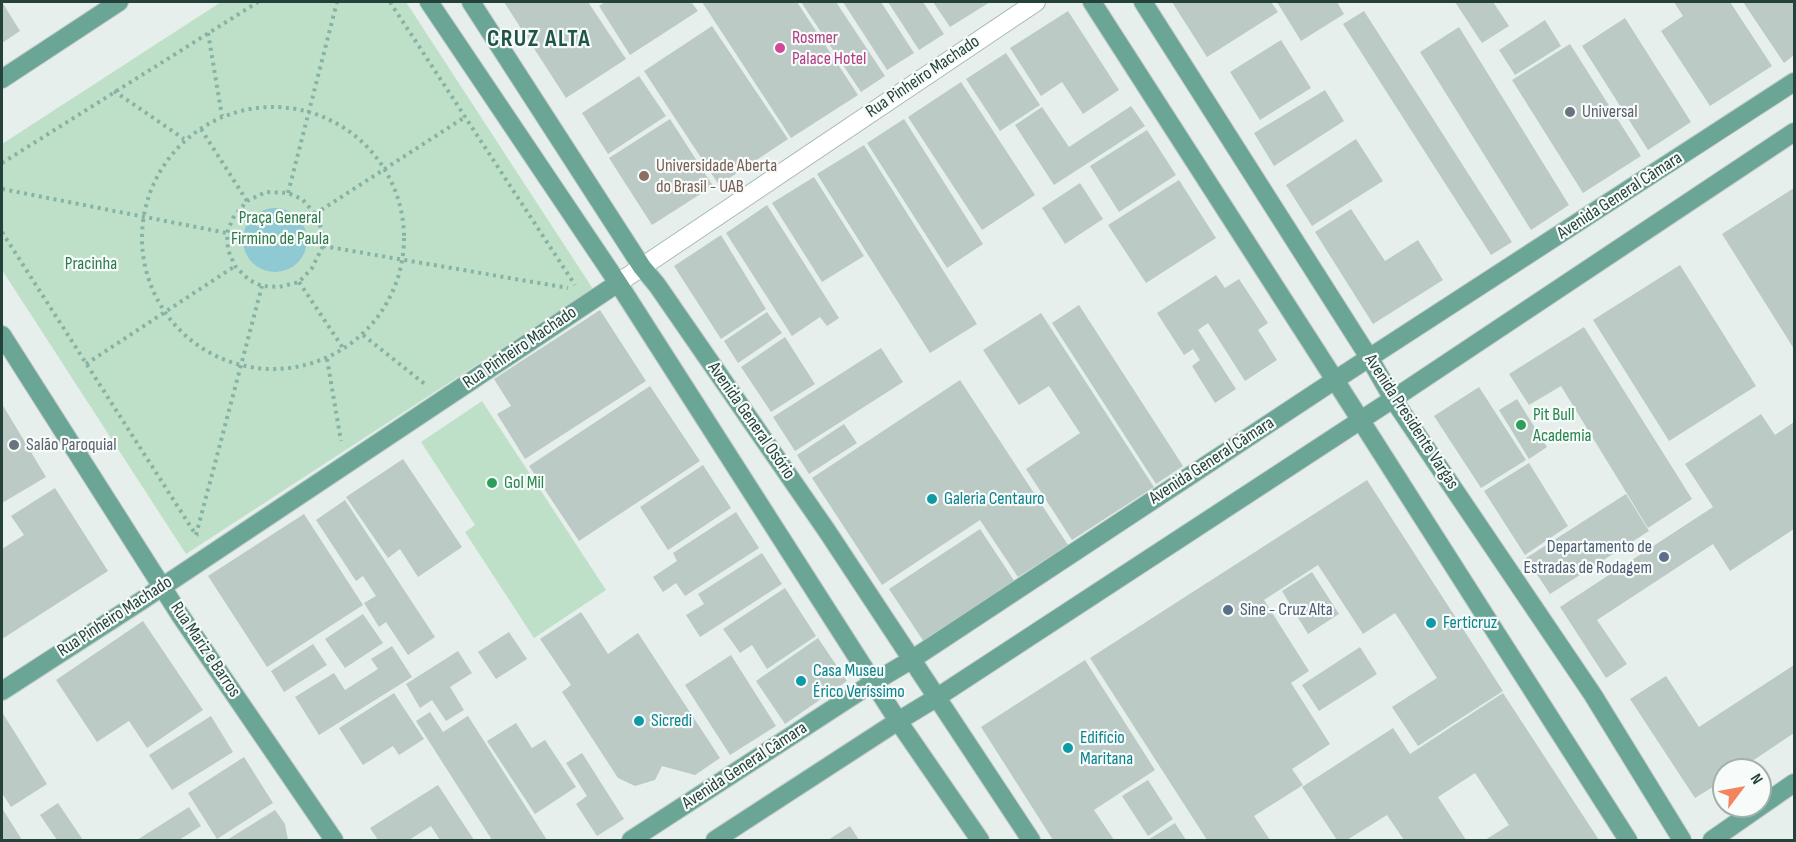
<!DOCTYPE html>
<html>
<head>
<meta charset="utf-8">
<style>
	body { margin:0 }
	#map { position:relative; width:1796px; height:842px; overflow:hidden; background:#e6efeb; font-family:"Sofia Sans Condensed",sans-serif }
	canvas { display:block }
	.frame { position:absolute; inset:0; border:3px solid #24423a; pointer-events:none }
	.north { position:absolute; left:1712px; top:758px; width:60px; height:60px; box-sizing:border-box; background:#f7fbf9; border:2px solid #a3b1ad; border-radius:50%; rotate:58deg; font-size:16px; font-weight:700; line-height:24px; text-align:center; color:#24423a }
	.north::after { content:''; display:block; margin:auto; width:21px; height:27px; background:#f4845f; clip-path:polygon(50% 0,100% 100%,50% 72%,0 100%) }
</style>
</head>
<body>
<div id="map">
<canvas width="1796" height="842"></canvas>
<div class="frame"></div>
<div class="north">N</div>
</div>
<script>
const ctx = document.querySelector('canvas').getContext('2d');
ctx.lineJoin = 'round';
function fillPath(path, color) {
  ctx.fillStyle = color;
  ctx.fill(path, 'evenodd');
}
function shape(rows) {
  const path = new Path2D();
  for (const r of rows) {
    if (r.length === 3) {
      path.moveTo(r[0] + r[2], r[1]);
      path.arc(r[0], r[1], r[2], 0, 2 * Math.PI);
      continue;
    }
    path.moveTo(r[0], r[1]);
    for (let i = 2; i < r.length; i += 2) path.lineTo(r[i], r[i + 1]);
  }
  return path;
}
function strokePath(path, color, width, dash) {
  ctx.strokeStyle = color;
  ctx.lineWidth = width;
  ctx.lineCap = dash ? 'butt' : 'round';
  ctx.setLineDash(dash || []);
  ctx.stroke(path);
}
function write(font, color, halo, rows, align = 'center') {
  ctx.font = font + ' "Sofia Sans Condensed",sans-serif';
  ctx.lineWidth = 4.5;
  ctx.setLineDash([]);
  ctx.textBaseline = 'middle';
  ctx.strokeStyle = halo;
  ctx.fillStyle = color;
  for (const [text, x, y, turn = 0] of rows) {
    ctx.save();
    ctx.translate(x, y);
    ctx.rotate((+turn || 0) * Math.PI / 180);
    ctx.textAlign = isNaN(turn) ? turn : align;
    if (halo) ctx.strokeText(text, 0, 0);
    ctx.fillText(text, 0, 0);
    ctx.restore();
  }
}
fillPath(shape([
	[221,2,406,2,593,289,186,554,2,270,2,144],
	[482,401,606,590,534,638,465,532,475,525,421,442]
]), '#bfe0c8');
fillPath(shape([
	[275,240,32]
]), '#8ec9d4');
fillPath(shape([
	[2,2,20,31,2,43],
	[504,2,588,2,626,59,566,98],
	[605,2,691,2,698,11,630,55,599,6],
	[702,2,797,2,858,95,791,138],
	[801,2,836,2,885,76,861,92],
	[843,2,881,2,914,53,887,70],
	[888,2,923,2,944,34,919,50],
	[933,2,990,2,950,27],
	[1172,2,1271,2,1278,12,1207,57],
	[1277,2,1337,2,1344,14,1301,41],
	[1455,2,1493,2,1509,26,1482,43],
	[1674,2,1730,2,1772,66,1710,106,1661,31,1683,16],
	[1743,2,1793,2,1794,4,1794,55,1784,63],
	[1068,11,1119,90,1083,114,1062,82,1041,96,1010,48],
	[1364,11,1512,242,1491,255,1343,24],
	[1625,18,1691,122,1648,150,1582,46],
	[1545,20,1561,46,1515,75,1499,50],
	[712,26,788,139,719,185,644,71],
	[1459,27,1569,205,1531,230,1420,52],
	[1281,40,1311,88,1260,120,1230,72],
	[1570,44,1641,156,1583,193,1512,80],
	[1006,53,1040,105,1000,131,966,79],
	[639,76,666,116,608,154,582,113],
	[961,82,1035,195,982,230,908,117],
	[1325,90,1344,121,1274,166,1254,133],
	[1131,106,1145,126,1054,185,1015,125,1042,107,1069,147],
	[670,119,713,186,652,225,609,158],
	[904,119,983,244,947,268,867,143],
	[1147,130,1176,175,1119,212,1090,166],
	[1356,139,1383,181,1312,226,1286,185],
	[864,145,977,324,930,353,817,174],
	[814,177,864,256,822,282,772,203],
	[1179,180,1216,238,1146,283,1108,225],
	[1080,183,1103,219,1065,244,1042,208],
	[1794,188,1794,349,1722,234],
	[767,205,839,318,827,326,820,317,792,336,726,233],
	[1351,209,1385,261,1418,240,1443,280,1373,324,1315,232],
	[721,235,766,309,721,339,674,266],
	[1680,265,1756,386,1669,441,1593,320],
	[1216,275,1225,288,1239,279,1268,323,1258,330,1277,360,1245,381,1208,323,1198,330,1236,389,1215,403,1192,366,1200,360,1193,349,1184,355,1157,313],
	[1079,305,1183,466,1156,484,1052,323],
	[600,310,646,381,525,459,497,414,511,406,494,379],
	[767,312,782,333,738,363,724,341],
	[1041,313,1154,487,1072,540,1026,469,1080,433,1049,386,1019,405,983,350],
	[1584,327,1692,499,1648,528,1561,386,1529,405,1509,374],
	[785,337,815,384,771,412,741,367],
	[881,348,903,382,795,451,773,417],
	[960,380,1068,545,1018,577,980,520,882,585,812,478],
	[650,386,700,461,579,541,529,466],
	[1479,387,1526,460,1481,488,1434,416],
	[1517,399,1547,447,1529,459,1499,410],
	[2,404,46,477,2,503],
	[1761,414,1775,435,1794,422,1794,529,1730,571,1713,544,1597,620,1627,664,1606,678,1560,607,1713,507,1685,464],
	[844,424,857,443,809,474,797,455],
	[403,459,462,547,418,577,400,549,388,558,346,497],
	[1529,463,1568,526,1525,555,1484,491],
	[703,465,731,508,668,550,640,507],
	[1367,480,1503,691,1418,746,1392,707,1437,678,1395,613,1363,634,1318,565,1264,600,1309,671,1291,683,1330,744,1292,769,1303,785,1254,816,1270,840,1207,840,1090,658],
	[55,488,108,571,2,639,2,549,24,535,11,516],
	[1626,494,1649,531,1550,594,1526,558],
	[345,500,435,637,408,655,386,622,379,627,364,603,376,596,363,576,356,581,316,520],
	[736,512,759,548,685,596,676,583,663,592,653,577,677,561,673,553],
	[304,514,363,605,267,667,208,576],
	[980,529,1015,582,924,642,889,589],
	[762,553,782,584,700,637,686,615,704,604,698,594],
	[1312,572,1339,614,1308,634,1282,591],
	[785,588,816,636,767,669,752,645,740,653,723,629],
	[581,612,608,654,638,633,720,758,695,775,662,766,655,780,635,786,618,778,562,692,571,685,540,639],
	[363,614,383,643,345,668,325,639],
	[143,621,203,710,147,748,129,721,97,742,56,680],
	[509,632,527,659,496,679,478,652],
	[818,638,847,681,785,724,756,681],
	[313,644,327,665,284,692,271,671],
	[392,646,412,677,319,735,295,697,334,673,345,690,378,669,371,659],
	[1360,647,1377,674,1319,711,1302,685],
	[458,651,472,673,450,687,464,710,446,721,432,700,420,708,406,684],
	[731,655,776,726,730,755,685,685],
	[1085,660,1155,770,1094,810,1114,840,1053,840,981,727],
	[1794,665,1794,733,1739,770,1724,770,1724,780,1695,798,1630,699,1666,676,1699,727],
	[394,693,424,739,399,755,393,746,363,765,339,728],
	[1503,693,1599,840,1485,840,1509,825,1475,773,1438,797,1466,840,1404,840,1387,815,1347,840,1337,840,1302,787,1393,728,1410,754],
	[2,712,47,784,11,807,2,793],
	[430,712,443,732,468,716,547,840,492,840,416,721],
	[211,716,233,752,172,790,149,755],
	[516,723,532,748,545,740,576,787,535,814,487,741],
	[582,753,624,819,597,836,576,804,587,796,566,763],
	[244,757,273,803,217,839,188,793],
	[1148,780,1173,819,1148,836,1122,796],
	[438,785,474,840,440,840,431,826,409,840,378,840,370,828],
	[58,803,83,840,57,840,40,815],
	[189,807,201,826,179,840,137,840],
	[2,808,22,840,2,840],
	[275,810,285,824,288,840,227,840],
	[1175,823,1186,840,1148,840],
	[850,826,859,840,828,840]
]), '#bbcac4');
const minor = shape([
	[618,283,1036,2]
]);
const major = shape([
	[429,2,618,283,898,721,980,840],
	[471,2,642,267,657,285,827,531,1031,840],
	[1092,2,1335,380,1628,840],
	[1143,2,1370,359,1393,399,1593,695,1682,840],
	[2,79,119,2],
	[2,335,180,615,334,840],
	[2,691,141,601,618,283],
	[631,840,874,682,911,660,1335,380,1794,82],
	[715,840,898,721,936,698,1393,399,1794,132],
	[1712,840,1794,783]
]);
strokePath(minor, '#a8b8b2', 20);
strokePath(major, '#c2cac8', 20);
strokePath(shape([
	[390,2,575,285],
	[208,33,222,116],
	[114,91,184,139],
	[273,238,131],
	[201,129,247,201,233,218,227,233,228,250,235,266,249,280,262,286,279,287,299,282,312,268,323,246,322,230,315,214,302,199,288,193,266,192,247,201],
	[2,163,258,2],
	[2,189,227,233],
	[288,193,337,2],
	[315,214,465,117],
	[2,232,196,535,198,534],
	[323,246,568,288],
	[299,282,343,348],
	[363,335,426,385],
	[327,359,341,441],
	[86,364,235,266],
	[196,535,262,286]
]), '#86b3a5', 4, [3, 4.5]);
strokePath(minor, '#fff', 18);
strokePath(major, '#6aa596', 18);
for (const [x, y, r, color] of [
	[780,48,6,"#d1479c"],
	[1570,112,6,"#6b7280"],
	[644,176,6,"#8d6e63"],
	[1521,425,6,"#2e9e5b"],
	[14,445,6,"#6b7280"],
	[492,483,6,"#2e9e5b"],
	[932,499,6,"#0f9aa8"],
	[1664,557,6,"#5c6f8a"],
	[1228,610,6,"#5c6f8a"],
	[1431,623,6,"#0f9aa8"],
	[801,681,6,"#0f9aa8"],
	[639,721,6,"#0f9aa8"],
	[1068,748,6,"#0f9aa8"]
]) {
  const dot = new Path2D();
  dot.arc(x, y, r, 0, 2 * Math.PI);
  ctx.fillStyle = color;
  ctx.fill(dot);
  strokePath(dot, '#f7fbf9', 2);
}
write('18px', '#b23c85', '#f7fbf9', [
	["Rosmer",792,38],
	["Palace Hotel",792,59]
], 'left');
write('18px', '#24423a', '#f7fbf9', [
	["Rua Pinheiro Machado",923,77,-34],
	["Avenida General Câmara",1620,196,-33],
	["Rua Pinheiro Machado",520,348,-34],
	["Avenida General Osório",751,421,55],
	["Avenida Presidente Vargas",1411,422,57],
	["Avenida General Câmara",1212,461,-33],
	["Rua Pinheiro Machado",115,617,-33],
	["Rua Mariz e Barros",205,650,56],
	["Avenida General Câmara",745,766,-33]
]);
write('18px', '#5b616d', '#f7fbf9', [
	["Universal",1582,112],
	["Salão Paroquial",26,445]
], 'left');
write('18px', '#785e54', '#f7fbf9', [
	["Universidade Aberta",656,166],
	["do Brasil - UAB",656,187]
], 'left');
write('18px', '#2d7a4b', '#f7fbf9', [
	["Praça General",280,218],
	["Firmino de Paula",280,239],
	["Pracinha",91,264]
]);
write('18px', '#27864d', '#f7fbf9', [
	["Pit Bull",1533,415],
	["Academia",1533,436],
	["Gol Mil",504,483]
], 'left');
write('18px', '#0d838f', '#f7fbf9', [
	["Galeria Centauro",944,499],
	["Ferticruz",1443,623],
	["Casa Museu",813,671],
	["Érico Veríssimo",813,692],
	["Sicredi",651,721],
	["Edifício",1080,738],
	["Maritana",1080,759]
], 'left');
write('18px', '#4e5e75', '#f7fbf9', [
	["Departamento de",1652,547],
	["Estradas de Rodagem",1652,568],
	["Sine - Cruz Alta",1240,610,"left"]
], 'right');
ctx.letterSpacing = '1.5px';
write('bold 24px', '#1f5548', '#f7fbf9', [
	["CRUZ ALTA",539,40]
]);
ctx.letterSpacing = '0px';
</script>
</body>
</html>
